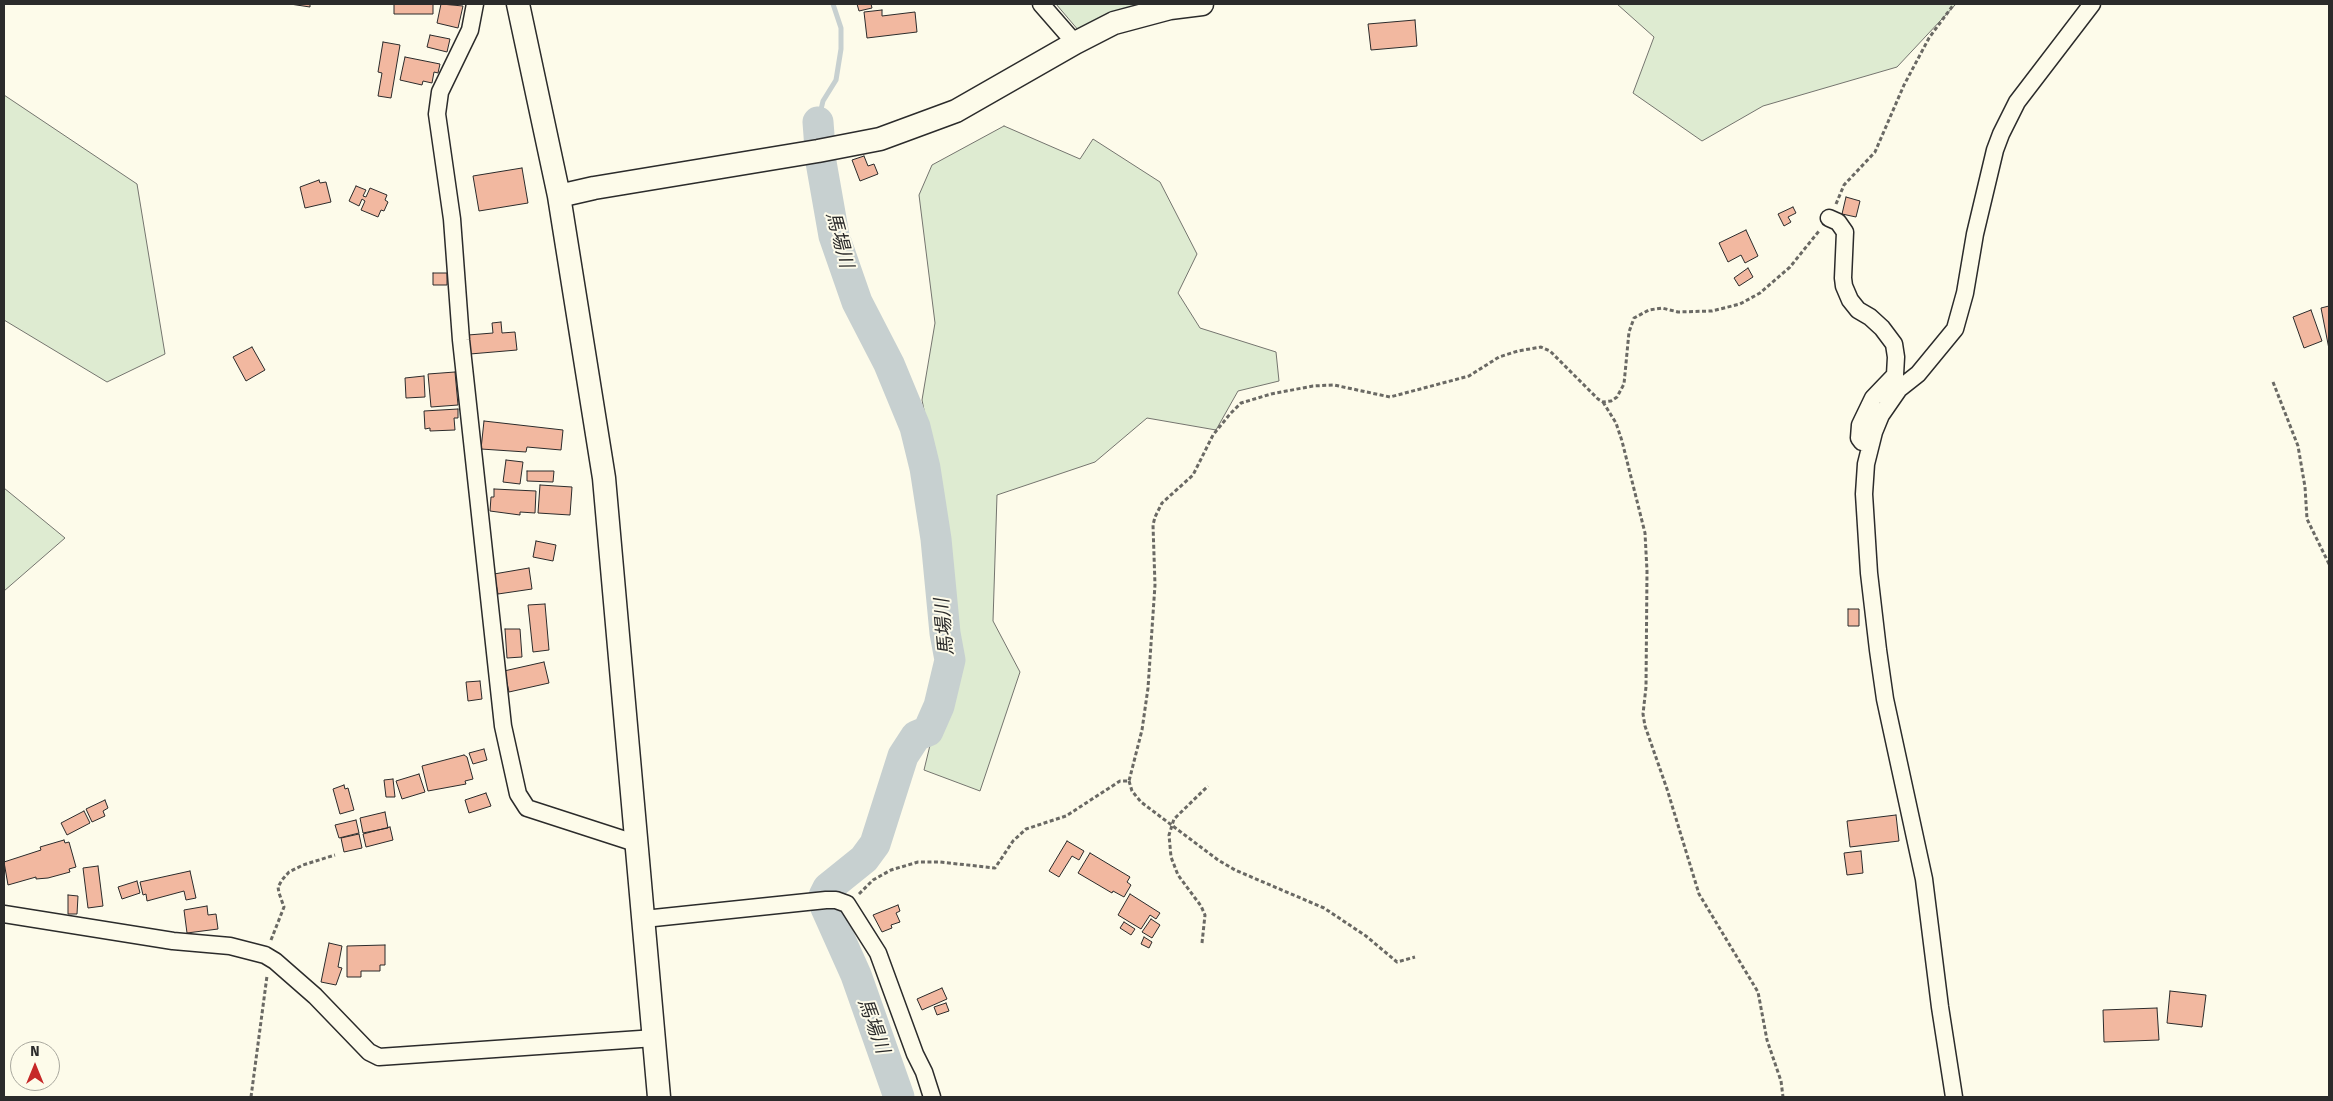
<!DOCTYPE html>
<html>
<head>
<meta charset="utf-8">
<style>
	body { margin:0 }
	#map { position:relative; width:2333px; height:1101px; overflow:hidden; background:#fdfbea; font-family:"Fira Sans",sans-serif }
	canvas { display:block }
	.frame { position:absolute; inset:0; border:5px solid #2b2b2b; pointer-events:none }
	.north { position:absolute; left:10px; top:1041px; width:50px; height:50px; box-sizing:border-box; background:#fdfbea; border:1px solid #a9a89e; border-radius:50%; rotate:0deg; font-size:14px; font-weight:700; line-height:20px; text-align:center; color:#2b2b2b }
	.north::after { content:''; display:block; margin:auto; width:18px; height:22px; background:#c62828; clip-path:polygon(50% 0,100% 100%,50% 72%,0 100%) }
</style>
</head>
<body>
<div id="map">
<canvas width="2333" height="1101"></canvas>
<div class="frame"></div>
<div class="north">N</div>
</div>
<script>
const ctx = document.querySelector('canvas').getContext('2d');
ctx.lineJoin = 'round';
function fillPath(path, color) {
  ctx.fillStyle = color;
  ctx.fill(path, 'evenodd');
}
function shape(rows) {
  const path = new Path2D();
  for (const r of rows) {
    path.moveTo(r[0], r[1]);
    for (let i = 2; i < r.length; i += 2) path.lineTo(r[i], r[i + 1]);
  }
  return path;
}
function strokePath(path, color, width, dash) {
  ctx.strokeStyle = color;
  ctx.lineWidth = width;
  ctx.lineCap = dash ? 'butt' : 'round';
  ctx.setLineDash(dash || []);
  ctx.stroke(path);
}
function write(font, color, halo, rows, align = 'center') {
  ctx.font = font + ' "Fira Sans","Noto Sans JP",sans-serif';
  ctx.lineWidth = 4;
  ctx.setLineDash([]);
  ctx.textBaseline = 'middle';
  ctx.strokeStyle = halo;
  ctx.fillStyle = color;
  for (const [text, x, y, turn = 0] of rows) {
    ctx.save();
    ctx.translate(x, y);
    ctx.rotate((+turn || 0) * Math.PI / 180);
    ctx.textAlign = isNaN(turn) ? turn : align;
    if (halo) ctx.strokeText(text, 0, 0);
    ctx.fillText(text, 0, 0);
    ctx.restore();
  }
}
const green = shape([
	[1056,4,1146,4,1079,31,1056,4],
	[1617,4,1956,4,1897,67,1763,106,1702,141,1633,93,1654,37,1617,4],
	[4,95,137,184,165,354,107,382,4,320,4,95],
	[1004,126,1080,159,1093,139,1160,182,1197,254,1178,293,1200,328,1276,352,1279,381,1238,391,1216,430,1147,418,1095,462,997,495,993,621,1020,672,980,791,924,770,954,646,943,505,922,400,935,323,919,195,932,165,1004,126],
	[4,488,65,538,4,591,4,488]
]);
fillPath(green, '#deebd1');
strokePath(green, '#74746e', 1);
strokePath(shape([
	[818,122,823,101,836,80,841,49,841,28,833,4]
]), '#c7d0d0', 5);
strokePath(shape([
	[818,122,821,162,834,236,857,302,889,364,915,427,925,468,936,539,945,633,950,660,939,706,928,731,916,736,903,756,875,844,864,859,828,888,824,896,826,908,856,975,899,1097]
]), '#c7d0d0', 31);
const building = shape([
	[290,4,310,4,310,7,290,4],
	[394,4,433,4,433,14,394,14,394,4],
	[441,4,463,6,458,28,437,23,441,4],
	[857,4,871,4,872,8,859,11,857,4],
	[882,10,882,16,915,12,917,32,867,38,864,12,882,10],
	[1415,20,1417,46,1371,50,1368,24,1415,20],
	[430,35,450,39,447,52,427,47,430,35],
	[383,42,400,45,391,98,378,96,382,73,378,72,383,42],
	[405,57,440,64,438,73,434,72,432,83,423,81,422,85,400,80,405,57],
	[864,156,868,166,874,164,878,174,860,181,852,160,864,156],
	[522,168,528,203,479,211,473,176,522,168],
	[319,180,320,183,326,182,331,202,305,208,300,187,319,180],
	[356,186,366,190,363,196,366,197,370,188,387,195,385,200,388,202,384,211,381,210,378,217,361,210,365,201,362,199,359,206,349,201,356,186],
	[1846,197,1860,201,1856,217,1842,214,1846,197],
	[1793,207,1796,213,1788,217,1791,222,1784,226,1778,214,1793,207],
	[1746,230,1758,256,1745,263,1741,255,1728,262,1719,243,1746,230],
	[1748,268,1753,277,1739,286,1734,278,1748,268],
	[433,273,447,273,447,285,433,285,433,273],
	[2329,306,2329,349,2321,308,2329,306],
	[2311,310,2322,341,2304,348,2293,317,2311,310],
	[501,322,502,333,515,332,517,350,470,354,468,335,493,333,492,323,501,322],
	[252,347,265,370,246,381,233,357,252,347],
	[455,372,458,405,431,407,428,374,455,372],
	[424,376,425,397,406,398,405,378,424,376],
	[458,409,458,418,454,418,455,430,430,431,430,428,425,429,424,411,458,409],
	[484,421,563,430,561,450,527,447,526,452,481,449,484,421],
	[506,460,523,462,520,484,503,482,506,460],
	[527,471,554,471,553,482,527,481,527,471],
	[540,485,572,487,570,515,538,513,540,485],
	[494,489,536,491,535,513,520,512,520,515,490,511,491,497,494,497,494,489],
	[536,541,556,545,553,561,533,557,536,541],
	[529,568,532,589,498,594,494,574,529,568],
	[545,604,549,650,533,652,528,605,545,604],
	[1848,609,1859,609,1859,626,1848,626,1848,609],
	[505,629,520,629,522,657,507,658,505,629],
	[544,662,549,683,509,692,504,671,544,662],
	[480,681,482,699,468,701,466,682,480,681],
	[484,749,487,760,473,764,469,753,484,749],
	[464,755,467,757,473,779,465,781,466,784,428,791,422,766,464,755],
	[419,774,425,792,402,799,396,781,419,774],
	[393,779,395,797,386,797,384,780,393,779],
	[344,785,345,789,348,788,354,810,340,814,333,789,344,785],
	[486,793,491,806,469,813,465,800,486,793],
	[105,800,108,808,103,811,105,816,92,822,86,809,105,800],
	[84,811,90,823,67,835,61,823,84,811],
	[385,812,388,828,363,833,360,818,385,812],
	[1896,815,1899,841,1850,847,1847,821,1896,815],
	[356,820,359,833,339,838,335,825,356,820],
	[390,827,393,840,366,847,363,834,390,827],
	[359,834,362,848,344,852,341,838,359,834],
	[64,840,65,843,69,842,76,867,69,869,70,872,48,878,36,879,36,877,8,885,4,862,41,850,40,847,64,840],
	[1067,841,1084,851,1079,860,1072,856,1059,877,1049,871,1067,841],
	[1861,851,1863,873,1847,875,1844,853,1861,851],
	[1090,853,1130,877,1127,882,1131,885,1124,897,1113,891,1112,893,1078,873,1090,853],
	[98,866,103,906,88,908,83,868,98,866],
	[190,871,196,898,186,900,184,891,147,901,146,894,143,895,140,882,190,871],
	[137,881,140,893,122,899,118,887,137,881],
	[1130,894,1160,913,1156,919,1150,915,1141,929,1118,915,1130,894],
	[68,895,78,896,77,914,68,914,68,895],
	[898,905,900,911,896,913,900,922,891,925,892,928,882,932,873,915,898,905],
	[207,906,208,915,216,914,218,929,187,933,184,910,207,906],
	[1151,919,1160,925,1152,938,1142,932,1151,919],
	[1124,922,1135,929,1131,935,1120,928,1124,922],
	[1144,937,1152,942,1149,948,1141,944,1144,937],
	[329,943,342,946,338,967,342,968,336,985,321,982,329,943],
	[385,945,385,965,380,965,380,971,361,971,361,977,347,977,347,946,385,945],
	[942,988,947,999,922,1010,917,999,942,988],
	[2170,991,2206,995,2202,1027,2167,1023,2170,991],
	[946,1003,949,1011,937,1015,934,1007,946,1003],
	[2157,1008,2159,1040,2104,1042,2103,1010,2157,1008]
]);
fillPath(building, '#f2b8a0');
strokePath(building, '#2b2b2b', 1);
const street = shape([
	[475,4,470,30,440,92,437,114,452,219,461,340,503,726,518,794,527,808,635,843],
	[1041,4,1075,43],
	[1829,218,1838,222,1845,232,1843,278,1844,286,1850,300,1858,310,1870,317,1882,328,1894,344,1896,357,1895,375,1873,398,1860,425,1859,438,1862,442,1871,443],
	[4,914,173,941,230,946,265,955,275,961,315,996,369,1052,379,1057,655,1038],
	[644,919,826,900,836,900,847,904,878,953,915,1054,924,1072,932,1097],
	[1954,1097,1940,1007,1924,879,1885,699,1878,650,1869,573,1864,494,1866,464,1874,432,1881,415,1899,389,1918,374,1955,329,1965,293,1975,234,1995,150,2001,134,2017,102,2092,4]
]);
const secondary = shape([
	[518,4,559,196,604,478,659,1097],
	[559,196,594,188,818,151,880,139,956,111,1075,43,1114,23,1170,8,1202,4]
]);
strokePath(street, '#2b2b2b', 19);
strokePath(secondary, '#2b2b2b', 25);
strokePath(shape([
	[1836,204,1844,185,1875,152,1904,85,1929,38,1954,4],
	[2273,382,2298,446,2305,487,2307,519,2329,564],
	[1603,402,1616,423,1622,441,1645,533,1647,571,1646,687,1643,714,1645,726,1667,789,1699,894,1758,992,1767,1040,1781,1081,1783,1097],
	[1129,781,1132,791,1141,802,1218,860,1235,870,1324,908,1366,936,1397,962,1415,957],
	[859,894,873,880,891,870,918,862,940,862,995,868,1013,841,1026,829,1066,816,1120,781,1129,781,1142,730,1148,688,1155,585,1153,525,1155,517,1162,503,1193,475,1213,435,1230,414,1241,403,1271,394,1313,386,1334,385,1390,397,1469,376,1499,357,1518,351,1541,347,1550,351,1598,399,1603,402,1611,401,1617,397,1624,384,1629,332,1634,318,1649,310,1662,308,1678,312,1712,311,1740,304,1760,293,1790,267,1819,231],
	[271,940,284,907,279,893,278,887,282,880,289,872,303,865,335,855],
	[1202,943,1205,915,1201,906,1178,875,1171,857,1169,835,1174,819,1208,786],
	[251,1097,267,976]
]), '#6a6964', 3, [4, 2.5]);
strokePath(street, '#fdfbea', 16);
strokePath(secondary, '#fdfbea', 22);
write('italic 19px', '#2b2b2b', '#fdfbea', [
	["馬場川",839,240,75],
	["馬場川",945,627,-95],
	["馬場川",873,1026,70]
]);
</script>
</body>
</html>
